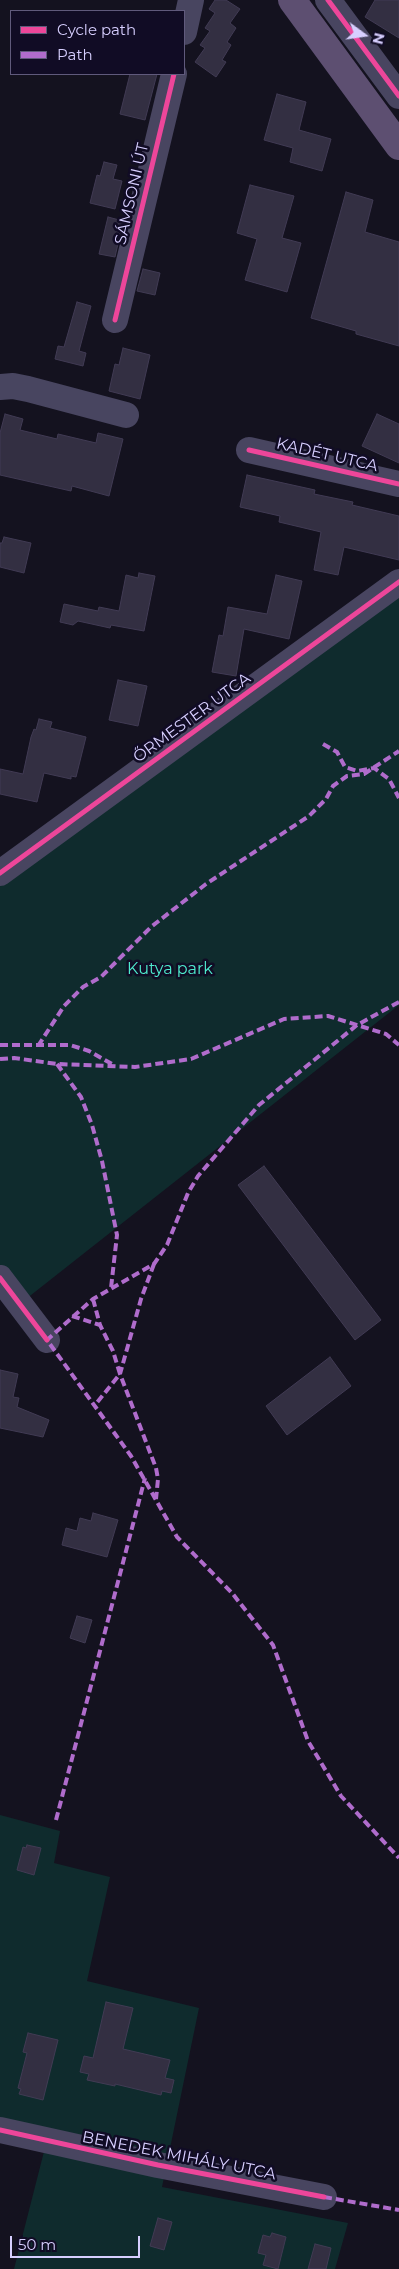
<!DOCTYPE html>
<html>
<head>
<meta charset="utf-8">
<style>
	body { margin:0 }
	#map { position:relative; width:399px; height:2269px; overflow:hidden; background:#14121f; font-family:Montserrat,sans-serif }
	canvas { display:block }
	.legend { position:absolute; left:10px; top:10px; width:175px; height:65px; box-sizing:border-box; background:#110c25; border:1px solid #605a7c; margin:0; padding:6px 9px; list-style:none; font-size:15px; color:#d7cfff }
	.legend li { display:flex; align-items:center; gap:10px; height:25px }
	.legend b { width:25px; border:1px solid #605a7c }
	.north { position:absolute; left:339px; top:10px; width:50px; height:50px; -webkit-text-stroke:4px #110c25; paint-order:stroke; rotate:104deg; font-size:14px; font-weight:700; line-height:20px; text-align:center; color:#d7cfff }
	.north::after { content:''; display:block; margin:auto; width:18px; height:22px; background:#d7cfff; clip-path:polygon(50% 0,100% 100%,50% 72%,0 100%) }
	.scale { position:absolute; left:10px; top:2236px; width:130px; height:22px; box-sizing:border-box; border:2px solid #d7cfff; border-top:0; padding-left:6px; font-size:15px; line-height:18px; white-space:nowrap; color:#d7cfff; -webkit-text-stroke:4px #110c25; paint-order:stroke }
</style>
</head>
<body>
<div id="map">
<canvas width="399" height="2269"></canvas>
<ul class="legend">
<li><b style="height:6px;background:#ed469a"></b>Cycle path</li>
<li><b style="height:6px;background:#b06ccc"></b>Path</li>
</ul>
<div class="north">N</div>
<div class="scale">50 m</div>
</div>
<script>
const ctx = document.querySelector('canvas').getContext('2d');
ctx.lineJoin = 'round';
function fillPath(path, color) {
  ctx.fillStyle = color;
  ctx.fill(path, 'evenodd');
}
function shape(rows) {
  const path = new Path2D();
  for (const r of rows) {
    path.moveTo(r[0], r[1]);
    for (let i = 2; i < r.length; i += 2) path.lineTo(r[i], r[i + 1]);
  }
  return path;
}
function strokePath(path, color, width, dash) {
  ctx.strokeStyle = color;
  ctx.lineWidth = width;
  ctx.lineCap = dash ? 'butt' : 'round';
  ctx.setLineDash(dash || []);
  ctx.stroke(path);
}
function write(font, color, halo, rows, align = 'center') {
  ctx.font = font + ' Montserrat,sans-serif';
  ctx.lineWidth = 5;
  ctx.setLineDash([]);
  ctx.textBaseline = 'middle';
  ctx.strokeStyle = halo;
  ctx.fillStyle = color;
  for (const [text, x, y, turn = 0] of rows) {
    ctx.save();
    ctx.translate(x, y);
    ctx.rotate((+turn || 0) * Math.PI / 180);
    ctx.textAlign = isNaN(turn) ? turn : align;
    if (halo) ctx.strokeText(text, 0, 0);
    ctx.fillText(text, 0, 0);
    ctx.restore();
  }
}
fillPath(shape([
	[399,591,399,1005,26,1299,0,1265,0,883],
	[0,1815,60,1831,54,1863,110,1877,87,1981,199,2008,162,2187,348,2223,335,2269,14,2269,49,2132,0,2118]
]), '#0f2b2d');
const building = shape([
	[215,0,226,0,240,9,230,23,236,28,227,42,231,45,222,60,226,62,216,77,195,62,205,48,200,45,210,31,205,28,215,13,209,9,215,0],
	[375,0,399,0,399,38,365,17,375,0],
	[130,74,157,74,145,120,120,114,130,74],
	[277,94,306,102,299,130,331,139,322,171,290,162,293,148,264,140,277,94],
	[104,162,117,165,113,179,122,181,115,209,90,203,97,175,100,176,104,162],
	[250,185,294,196,282,238,301,243,287,292,245,280,257,239,237,233,250,185],
	[346,192,373,200,365,232,399,242,399,346,356,334,356,331,311,318,346,192],
	[108,217,123,221,115,257,99,254,108,217],
	[143,269,160,273,155,295,137,291,143,269],
	[77,302,91,306,79,351,86,353,83,366,55,359,58,346,64,347,77,302],
	[123,348,150,355,140,399,109,391,115,364,119,365,123,348],
	[5,414,23,419,20,430,57,439,58,434,96,443,98,433,123,439,109,496,72,486,71,491,0,475,0,433,5,414],
	[377,414,399,424,399,463,362,446,377,414],
	[247,475,315,490,314,494,353,502,352,505,399,516,399,560,344,547,338,575,314,570,321,532,279,522,280,516,240,507,247,475],
	[4,537,31,543,24,573,0,567,0,543,2,543,4,537],
	[139,573,155,576,144,631,111,625,110,628,78,621,73,625,60,622,64,604,98,611,99,607,119,611,126,575,138,578,139,573],
	[276,575,302,581,289,639,244,629,236,676,212,672,219,635,223,636,228,607,267,614,276,575],
	[118,680,147,686,138,726,109,720,118,680],
	[39,719,52,722,50,728,86,737,76,777,71,776,71,779,44,773,37,802,0,794,0,769,23,774,31,737,34,729,36,730,39,719],
	[264,1166,381,1320,355,1340,238,1185,264,1166],
	[330,1357,351,1386,287,1435,266,1406,330,1357],
	[0,1370,18,1374,13,1397,19,1398,17,1407,49,1420,43,1437,0,1428,0,1370],
	[93,1513,118,1520,107,1557,62,1545,66,1528,77,1531,80,1518,91,1521,93,1513],
	[77,1616,92,1620,85,1643,70,1638,77,1616],
	[27,1845,41,1848,34,1875,17,1870,23,1847,26,1848,27,1845],
	[106,2002,133,2008,123,2049,170,2060,165,2078,174,2080,171,2093,162,2091,161,2095,115,2084,115,2086,87,2080,89,2074,80,2072,84,2056,93,2058,106,2002],
	[28,2033,58,2040,43,2100,19,2094,21,2089,18,2088,27,2053,23,2052,28,2033],
	[158,2218,172,2222,164,2250,150,2246,158,2218],
	[272,2233,286,2237,278,2269,263,2265,266,2255,258,2253,263,2235,270,2237,272,2233],
	[315,2244,331,2248,326,2269,308,2269,315,2244]
]);
fillPath(building, '#332f42');
strokePath(building, '#413b54', 1);
strokePath(shape([
	[328,0,399,96],
	[184,32,191,0],
	[115,320,174,74],
	[0,387,13,386,28,389,126,415],
	[249,450,399,484],
	[0,873,399,582],
	[0,1278,47,1340],
	[0,2130,158,2165,324,2197]
]), '#484560', 26);
strokePath(shape([
	[292,0,399,146]
]), '#5d4f71', 28);
strokePath(shape([
	[323,744,337,752,345,767,357,771,374,768,389,779,399,798],
	[399,1002,357,1025,259,1105,198,1176,188,1193,167,1245,154,1264,93,1299,47,1340,131,1456,177,1537,232,1593,273,1645,308,1741,341,1796,399,1858],
	[0,1045,70,1045,89,1051,112,1064],
	[38,1046,64,1006,83,987,101,977,151,927,206,884,309,816,326,799,333,786,347,776,364,774,399,751],
	[0,1059,14,1058,57,1064,135,1067,191,1059,284,1019,328,1016,386,1034,399,1045],
	[57,1064,81,1097,92,1125,102,1161,117,1235,111,1288],
	[154,1264,141,1299,120,1374,156,1468,158,1479,156,1499],
	[93,1299,100,1325,113,1351,120,1374,95,1405],
	[72,1316,100,1325],
	[56,1820,145,1478],
	[324,2197,399,2210]
]), '#b06ccc', 4, [8, 4]);
strokePath(shape([
	[328,0,399,96],
	[115,320,174,74],
	[249,450,399,484],
	[0,873,399,582],
	[0,1278,47,1340],
	[0,2130,158,2165,324,2197]
]), '#ed469a', 5);
write('16px', '#d7cfff', '#110c25', [
	["SÁMSONI ÚT",132,194,-77],
	["KADÉT UTCA",327,455,13],
	["ŐRMESTER UTCA",192,718,-36],
	["BENEDEK MIHÁLY UTCA",179,2156,11]
]);
write('16px', '#4eecce', '#110c25', [
	["Kutya park",170,969]
]);
</script>
</body>
</html>
